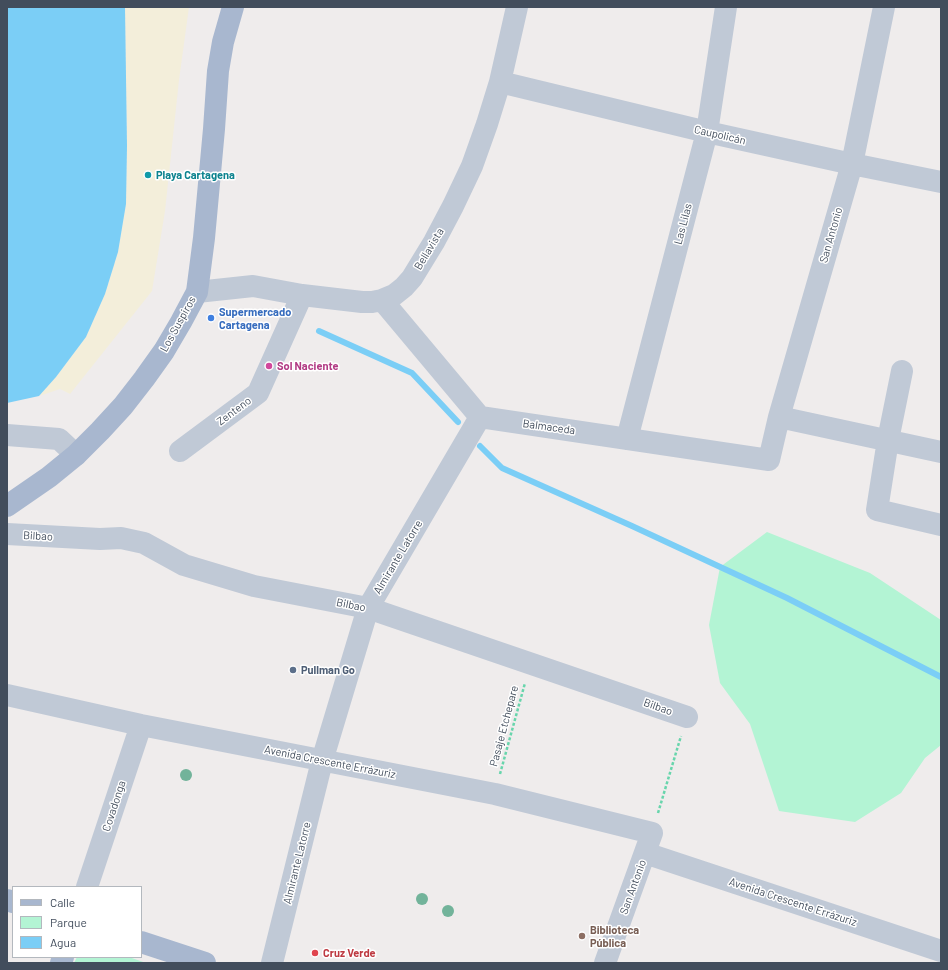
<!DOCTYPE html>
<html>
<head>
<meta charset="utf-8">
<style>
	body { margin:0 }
	#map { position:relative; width:948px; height:970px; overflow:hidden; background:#efecec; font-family:Barlow,sans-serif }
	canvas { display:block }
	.frame { position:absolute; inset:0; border:8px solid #424d5c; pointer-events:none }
	.legend { position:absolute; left:12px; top:886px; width:130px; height:72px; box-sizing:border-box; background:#fff; border:1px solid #b3b8be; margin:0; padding:5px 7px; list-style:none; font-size:12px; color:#424d5c }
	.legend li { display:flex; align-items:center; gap:8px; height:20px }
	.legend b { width:20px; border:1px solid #b3b8be }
</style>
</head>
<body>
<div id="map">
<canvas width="948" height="970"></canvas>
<div class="frame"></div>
<ul class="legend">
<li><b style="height:5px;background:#a8b7cf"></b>Calle</li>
<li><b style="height:11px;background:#b3f4d4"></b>Parque</li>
<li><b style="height:11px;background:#7bcef6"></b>Agua</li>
</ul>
</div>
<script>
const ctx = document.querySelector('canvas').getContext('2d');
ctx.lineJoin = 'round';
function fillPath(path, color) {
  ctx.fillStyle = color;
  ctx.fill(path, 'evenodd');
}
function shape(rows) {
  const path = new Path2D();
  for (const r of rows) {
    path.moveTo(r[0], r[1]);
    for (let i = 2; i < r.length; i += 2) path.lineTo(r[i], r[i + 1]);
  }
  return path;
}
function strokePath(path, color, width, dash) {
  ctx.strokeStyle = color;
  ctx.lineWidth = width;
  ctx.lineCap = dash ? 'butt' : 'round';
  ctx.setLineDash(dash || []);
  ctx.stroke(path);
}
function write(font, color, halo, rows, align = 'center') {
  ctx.font = font + ' Barlow,sans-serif';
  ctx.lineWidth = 3;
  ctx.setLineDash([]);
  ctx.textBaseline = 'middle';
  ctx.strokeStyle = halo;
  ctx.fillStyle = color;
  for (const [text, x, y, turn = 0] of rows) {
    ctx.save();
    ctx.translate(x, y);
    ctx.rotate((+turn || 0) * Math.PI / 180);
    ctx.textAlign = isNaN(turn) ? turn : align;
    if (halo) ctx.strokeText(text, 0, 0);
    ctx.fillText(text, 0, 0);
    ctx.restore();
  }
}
fillPath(shape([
	[767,532,870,573,941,620,941,745,925,758,901,793,855,822,779,811,750,724,720,683,709,625,720,567],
	[77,957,129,957,146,963,74,963]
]), '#b3f4d4');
fillPath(shape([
	[125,7,189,7,179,80,165,211,152,291,70,394,60,389,39,396,56,377,86,337,105,294,118,252,126,204,127,146]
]), '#f3eeda');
fillPath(shape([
	[7,7,125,7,127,146,126,204,118,252,105,294,86,337,56,377,39,396,7,403]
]), '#7bcef6');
strokePath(shape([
	[319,331,412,373,458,422],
	[480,446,502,468,632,526,787,598,941,677]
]), '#7bcef6', 6);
strokePath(shape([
	[500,774,525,683],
	[658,813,681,736]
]), '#68d5ac', 2.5, [3, 2]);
strokePath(shape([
	[500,82,707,132,852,164,941,182],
	[197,292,253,286,302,295,362,302,372,302,382,300,394,295,404,287,412,278,434,242,453,206,472,166,487,124,500,82,517,7],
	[382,300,480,417,769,460,779,417,852,164,884,7],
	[902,371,888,440,877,510,941,525],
	[779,417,941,452],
	[7,435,59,439,76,455],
	[627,439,707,132,726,7],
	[180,451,258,393,302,295],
	[7,534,100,539,121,538,144,543,184,565,254,586,368,608,687,717],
	[7,695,141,725,495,794,652,833,605,963],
	[645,853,941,951],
	[87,887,141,725],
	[272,963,322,761,368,608,480,417]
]), '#c0c9d6', 22);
strokePath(shape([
	[7,506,49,477,76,455,100,431,123,406,144,379,164,351,181,322,197,292,204,238,214,129,218,71,223,42,233,7],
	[7,900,13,902],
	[141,942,205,963],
	[61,963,63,957]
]), '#a8b7cf', 22);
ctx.fillStyle = '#72b39a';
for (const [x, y] of [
	[186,775],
	[422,899],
	[448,911]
]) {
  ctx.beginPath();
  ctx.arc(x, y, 6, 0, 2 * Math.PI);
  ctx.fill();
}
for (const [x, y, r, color] of [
	[148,175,4,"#0f9aa8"],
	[211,318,4,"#3f7fe0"],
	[269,366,4,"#d1479c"],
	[293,670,4,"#5c6f8a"],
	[582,936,4,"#8d6e63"],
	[315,953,4,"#e0444e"]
]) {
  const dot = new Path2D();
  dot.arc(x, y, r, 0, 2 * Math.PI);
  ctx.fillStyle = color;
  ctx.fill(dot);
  strokePath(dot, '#fff', 1.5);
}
write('11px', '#424d5c', '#fff', [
	["Caupolicán",720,135,13],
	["Las Lilas",683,224,-75],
	["San Antonio",831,235,-74],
	["Bellavista",429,249,-59],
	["Los Suspiros",178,324,-61],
	["Zenteno",234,411,-37],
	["Balmaceda",549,427,8],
	["Bilbao",38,536,3],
	["Almirante Latorre",398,557,-59],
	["Bilbao",351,605,11],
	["Bilbao",658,707,19],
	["Pasaje Etchepare",504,726,-75],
	["Avenida Crescente Errázuriz",330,762,11],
	["Covadonga",114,806,-72],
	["Almirante Latorre",297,863,-76],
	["San Antonio",633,887,-70],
	["Avenida Crescente Errázuriz",793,902,18]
]);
write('bold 11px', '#0d838f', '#fff', [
	["Playa Cartagena",156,175]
], 'left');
write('bold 11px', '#366cbe', '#fff', [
	["Supermercado",219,312],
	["Cartagena",219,325]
], 'left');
write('bold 11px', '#b23c85', '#fff', [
	["Sol Naciente",277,366]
], 'left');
write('bold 11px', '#4e5e75', '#fff', [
	["Pullman Go",301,670]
], 'left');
write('bold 11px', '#785e54', '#fff', [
	["Biblioteca",590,930],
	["Pública",590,943]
], 'left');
write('bold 11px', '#be3a42', '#fff', [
	["Cruz Verde",323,953]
], 'left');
</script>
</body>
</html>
